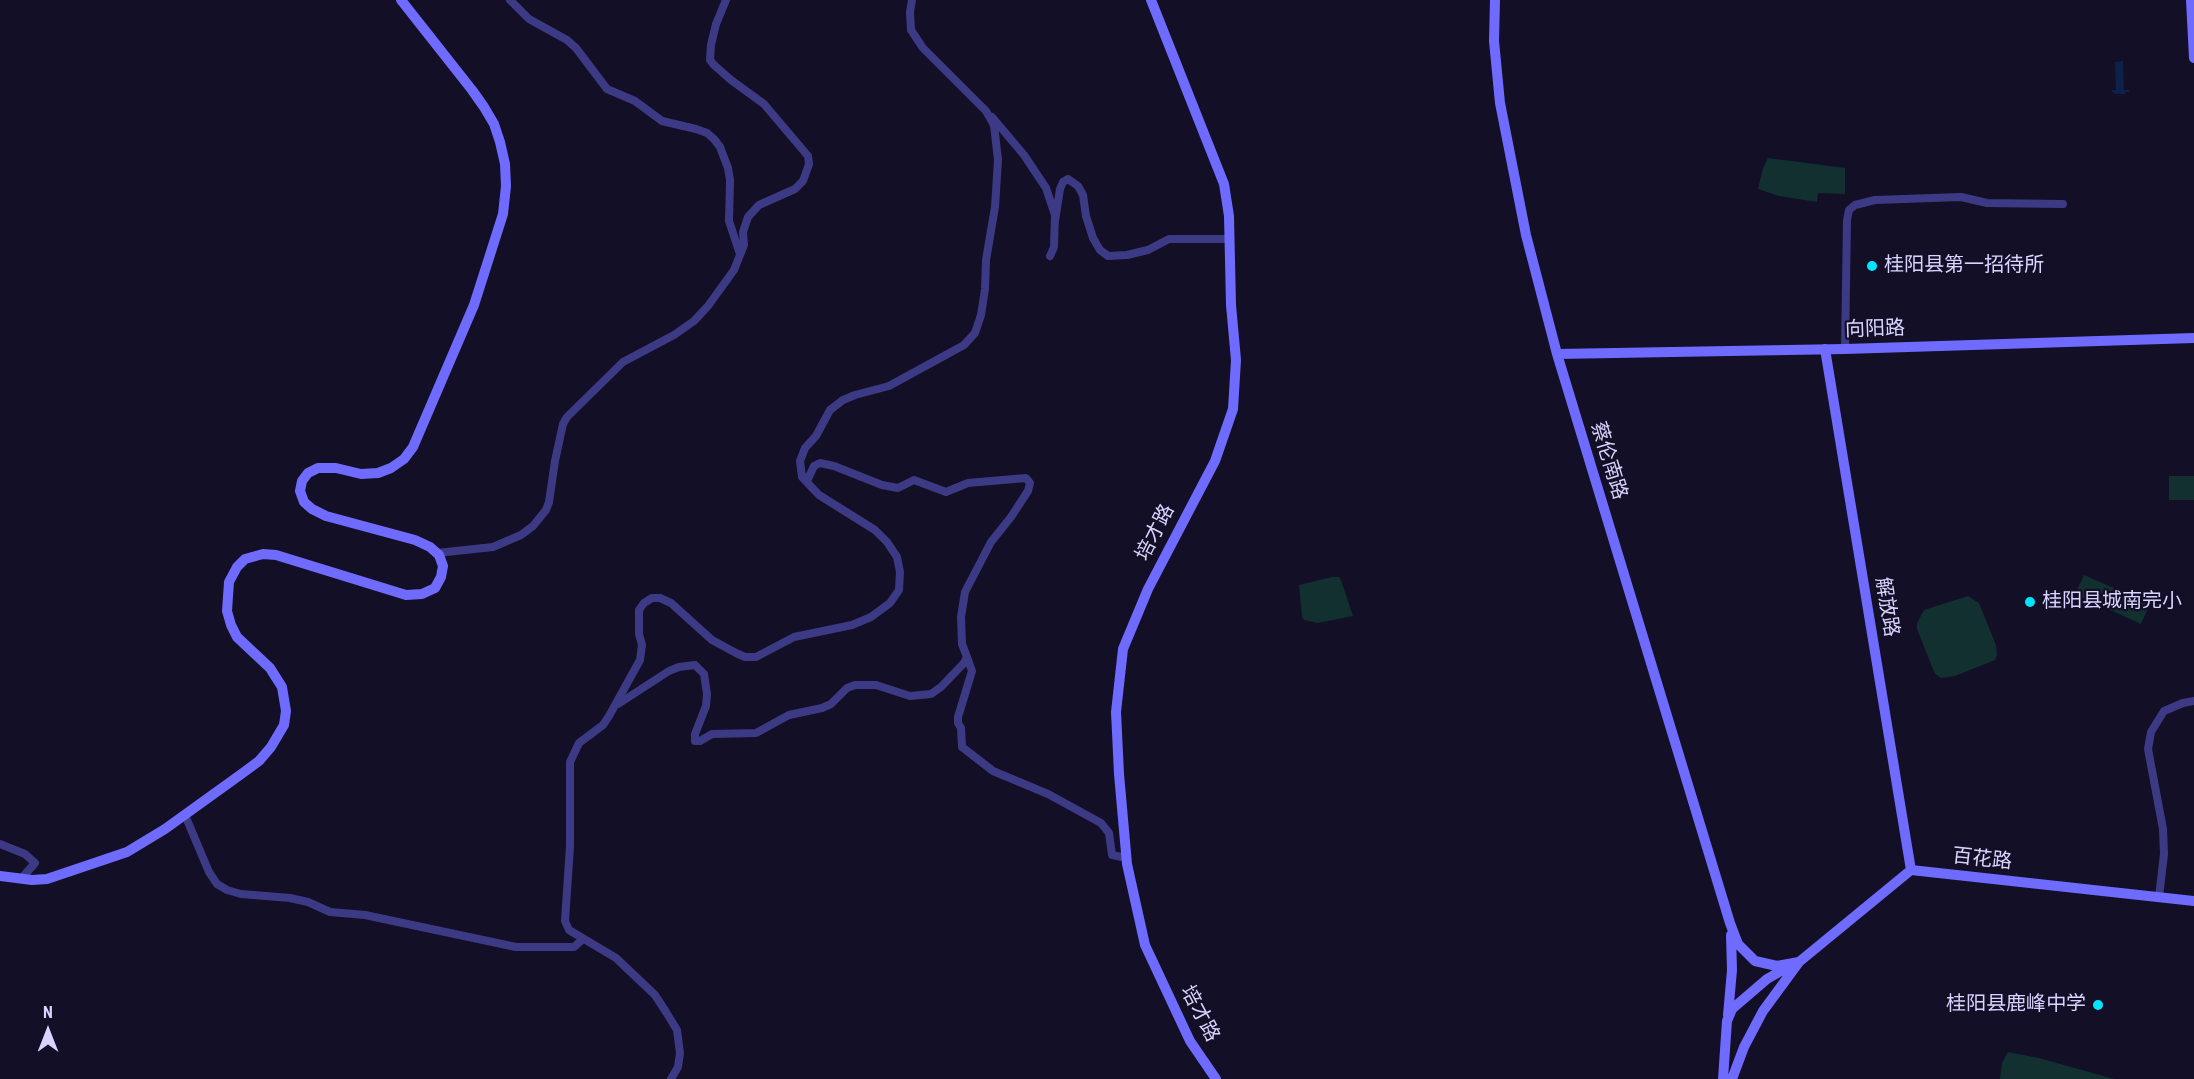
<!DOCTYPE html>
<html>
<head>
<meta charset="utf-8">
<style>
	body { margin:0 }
	#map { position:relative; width:2194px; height:1079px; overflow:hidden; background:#130f26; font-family:"Roboto Condensed",sans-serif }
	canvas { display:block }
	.north { position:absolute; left:18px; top:1001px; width:60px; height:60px; -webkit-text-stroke:4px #130f26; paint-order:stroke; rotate:0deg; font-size:16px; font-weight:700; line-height:24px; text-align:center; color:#d9d4ff }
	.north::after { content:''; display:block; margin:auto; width:21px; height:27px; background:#d9d4ff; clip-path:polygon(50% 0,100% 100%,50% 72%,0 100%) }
</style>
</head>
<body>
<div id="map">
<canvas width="2194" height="1079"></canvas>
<div class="north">N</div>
</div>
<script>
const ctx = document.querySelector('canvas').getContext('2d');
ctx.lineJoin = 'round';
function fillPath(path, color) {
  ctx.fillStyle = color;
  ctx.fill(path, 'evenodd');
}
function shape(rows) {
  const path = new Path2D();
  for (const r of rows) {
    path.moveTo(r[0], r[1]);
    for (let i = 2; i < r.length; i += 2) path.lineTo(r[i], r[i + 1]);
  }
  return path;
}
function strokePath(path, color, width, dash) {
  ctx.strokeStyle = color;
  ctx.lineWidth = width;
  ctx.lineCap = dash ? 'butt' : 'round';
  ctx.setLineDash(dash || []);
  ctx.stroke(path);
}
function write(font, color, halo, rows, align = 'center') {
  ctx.font = font + ' "Roboto Condensed","Noto Sans SC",sans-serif';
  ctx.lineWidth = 4.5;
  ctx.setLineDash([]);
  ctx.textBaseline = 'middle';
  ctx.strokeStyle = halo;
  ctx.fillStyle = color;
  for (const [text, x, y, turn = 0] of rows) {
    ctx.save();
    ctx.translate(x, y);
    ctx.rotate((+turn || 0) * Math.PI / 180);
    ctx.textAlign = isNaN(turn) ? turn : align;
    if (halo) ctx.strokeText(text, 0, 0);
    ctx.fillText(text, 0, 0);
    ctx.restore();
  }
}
fillPath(shape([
	[1768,158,1845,168,1845,194,1818,193,1817,202,1779,196,1758,189,1763,168],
	[2169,476,2194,476,2194,500,2169,500],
	[2084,575,2150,604,2141,624,2075,594],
	[1332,577,1339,577,1341,580,1353,616,1318,623,1304,620,1302,617,1299,585],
	[1968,596,1979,603,1996,645,1997,655,1995,660,1955,676,1941,678,1935,674,1917,629,1917,623,1924,610],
	[2008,1052,2039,1058,2114,1079,2000,1079,2002,1063]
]), '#12302f');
fillPath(shape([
	[2123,61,2124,90,2129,90,2129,92,2125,92,2125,94,2116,94,2112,92,2112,90,2116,90,2115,62]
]), '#0c2248');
strokePath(shape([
	[510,0,529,19,567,40,576,48,607,89,635,101,662,121,696,129,707,133,714,139,720,147,728,168,730,180,729,221,740,254],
	[992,117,1024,155,1046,188,1055,215,1054,247,1050,256],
	[1055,221,1060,189,1063,182,1068,179,1078,186,1083,195,1086,216,1093,238,1100,250,1108,256,1127,255,1148,250,1169,239,1230,239],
	[1845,349,1847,220,1849,210,1855,205,1875,200,1961,197,1987,203,2063,204],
	[437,553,493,547,521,535,533,526,546,510,549,502,555,461,563,424,567,417,623,362,674,335,694,321,708,306,734,270,744,245,743,232,748,217,759,205,795,189,803,181,809,164,808,156,764,104,731,80,714,65,710,60,711,45,716,24,726,0],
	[967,657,972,671,958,717,958,723,961,728,962,747,993,771,1048,794,1101,823,1109,833,1112,855,1127,858],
	[618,704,669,671,679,667,695,665,704,674,707,694,706,706,695,734,695,741,700,741,712,734,756,733,789,715,822,708,831,704,847,688,855,685,876,685,910,696,931,694,941,687,964,663,967,657,962,644,961,617,965,592,991,542,1011,517,1028,491,1030,483,1026,478,968,483,946,492,914,480,898,488,882,485,834,466,820,463,814,466,807,481],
	[185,815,209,872,217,884,227,890,241,894,290,898,308,902,330,912,365,915,516,947,574,947,583,939],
	[0,844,25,854,35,863,21,879],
	[2159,897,2164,854,2163,829,2148,749,2151,732,2164,711,2183,703,2194,701],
	[671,1079,678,1067,680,1053,677,1030,666,1012,655,995,616,958,569,930,565,921,570,846,570,762,579,743,603,725,609,716,640,660,642,645,639,634,639,610,644,603,652,598,660,598,671,603,712,640,736,653,745,657,756,657,794,637,852,625,871,617,890,603,899,590,900,572,897,557,887,542,875,530,819,495,802,477,800,461,805,448,816,436,830,410,843,400,855,395,889,386,964,345,975,333,981,315,985,289,986,260,995,207,998,160,994,125,986,111,923,48,911,30,910,12,912,0]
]), '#3d3a85', 8);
strokePath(shape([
	[1151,0,1224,184,1229,216,1231,305,1236,360,1233,409,1215,461,1148,589,1123,649,1116,712,1119,774,1127,864,1145,945,1190,1041,1216,1079],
	[1495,0,1494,41,1500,103,1526,235,1557,354,1730,923,1738,944,1755,961,1777,966,1799,962],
	[2191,0,2194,58],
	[1825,349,1911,870],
	[1557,354,1845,349,2194,338],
	[0,876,32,880,47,879,127,852,165,829,240,775,259,761,271,747,284,725,286,711,282,687,270,668,237,637,231,625,227,611,229,582,237,567,245,559,263,554,276,555,406,595,422,594,435,588,441,577,443,566,439,555,430,547,415,540,326,516,312,509,304,502,300,491,302,481,308,473,318,468,336,468,361,474,378,473,391,468,404,459,413,447,474,305,503,214,506,186,505,164,500,142,494,124,484,107,472,90,401,0],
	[1728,1015,1732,970,1731,935],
	[1723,1079,1727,1021,1732,1009,1767,979,1788,967],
	[1732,1079,1744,1047,1763,1011,1799,962,1911,870,2194,901]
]), '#6f6bff', 10);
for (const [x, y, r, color] of [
	[1872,266,6,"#00e5ff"],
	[2030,602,6,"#00e5ff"],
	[2098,1005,6,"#00e5ff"]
]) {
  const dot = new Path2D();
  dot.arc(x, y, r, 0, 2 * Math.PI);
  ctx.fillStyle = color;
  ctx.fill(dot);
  strokePath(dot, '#130f26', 2);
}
write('20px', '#d9d4ff', '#130f26', [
	["桂阳县第一招待所",1884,266],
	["桂阳县城南完小",2042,602],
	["桂阳县鹿峰中学",2086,1005,"right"]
], 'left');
write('20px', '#d9d4ff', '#130f26', [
	["向阳路",1875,330,-2],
	["蔡伦南路",1608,461,73],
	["培才路",1156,533,-63],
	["解放路",1886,607,81],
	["百花路",1982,860,6],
	["培才路",1199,1014,62]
]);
</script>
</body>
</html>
